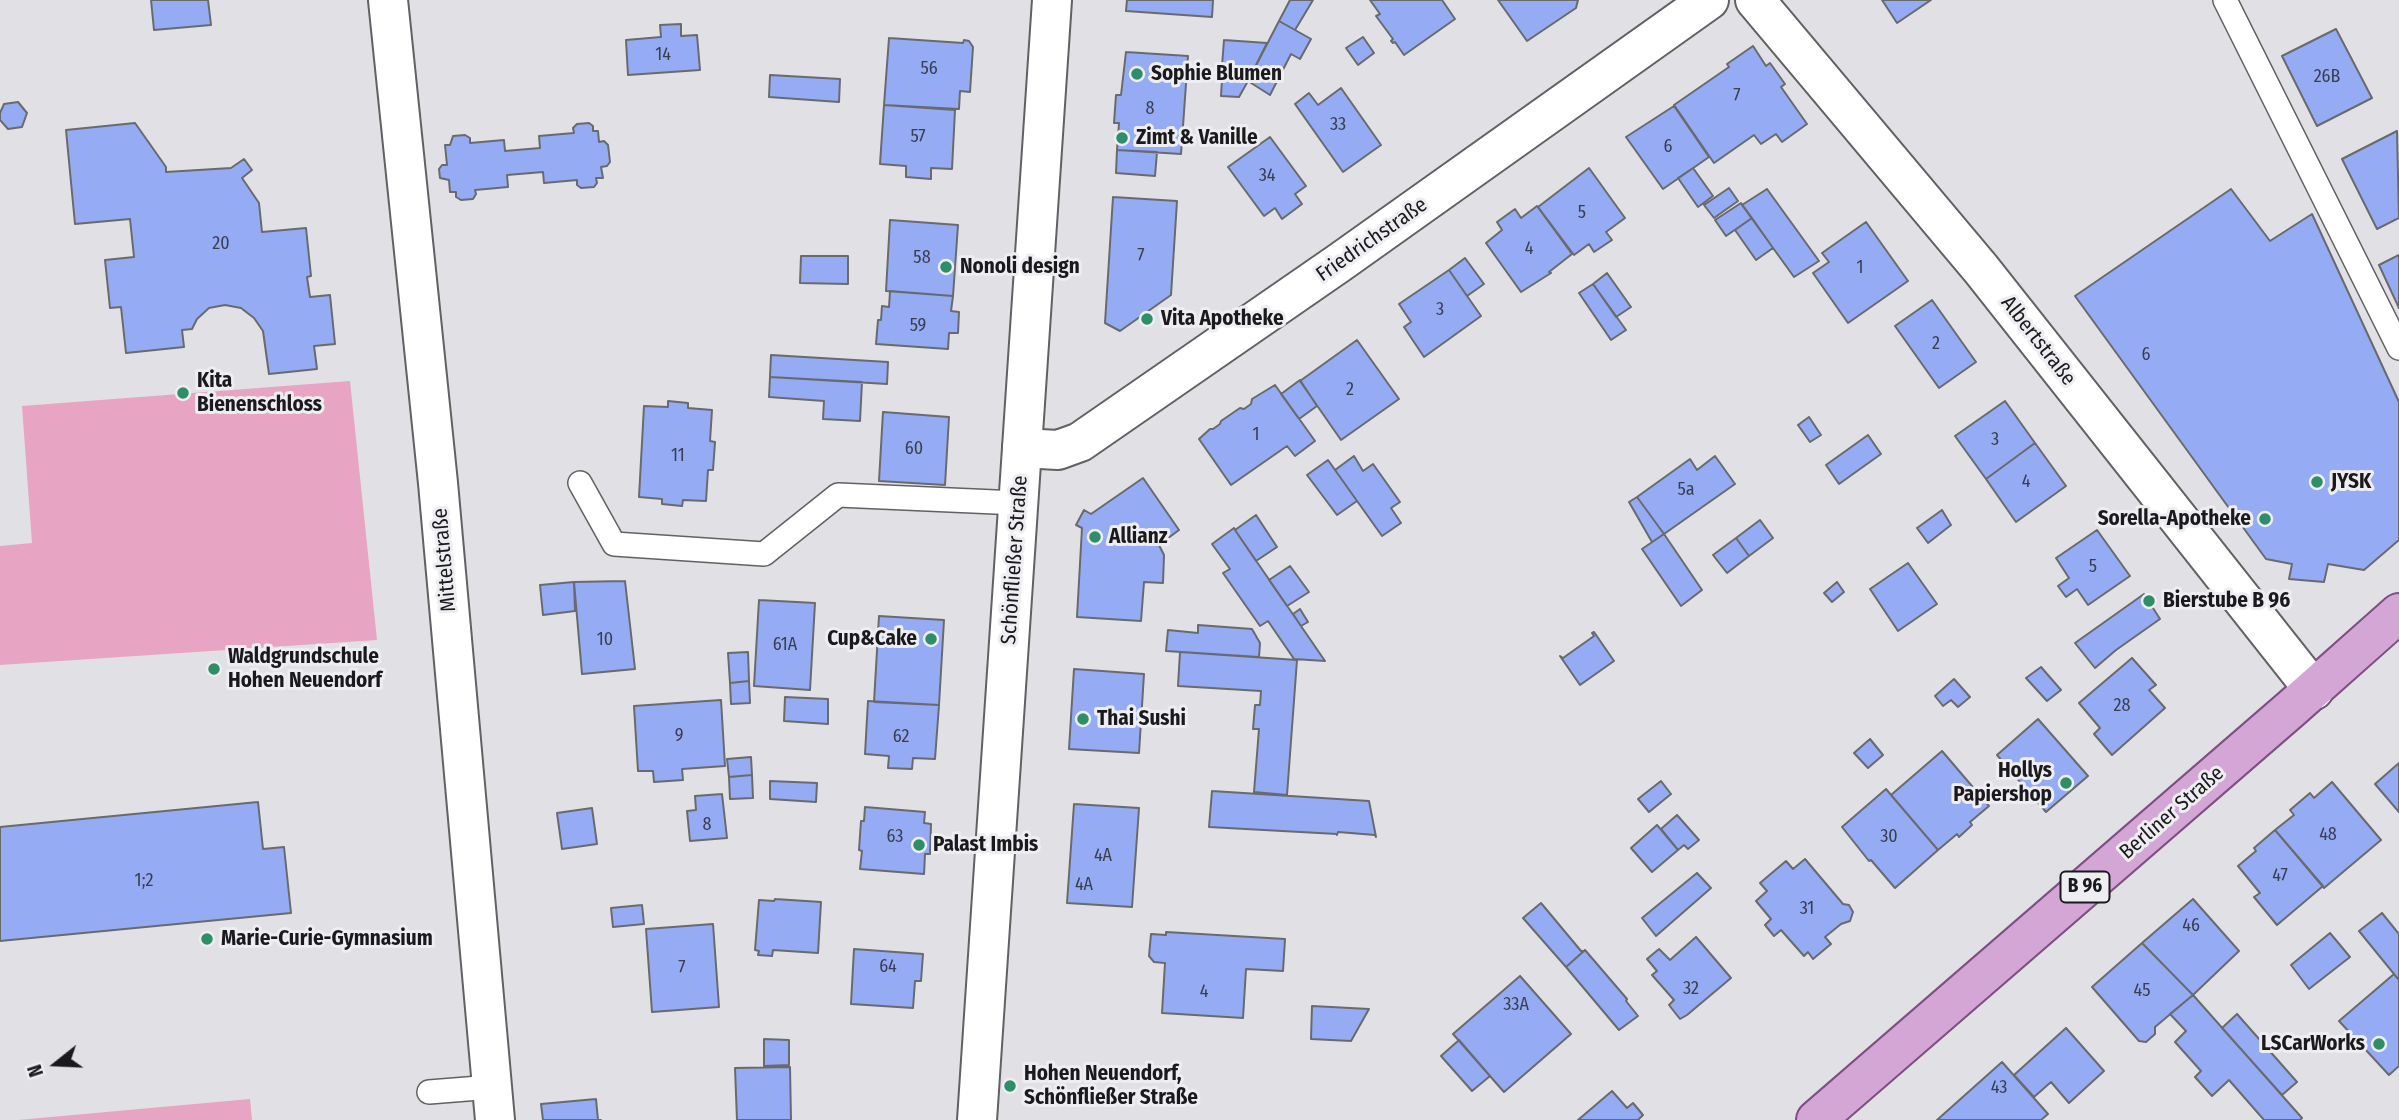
<!DOCTYPE html>
<html>
<head>
<meta charset="utf-8">
<style>
	body { margin:0 }
	#map { position:relative; width:2399px; height:1120px; overflow:hidden; background:#e1e0e4; font-family:"Fira Sans Condensed",sans-serif }
	canvas { display:block }
	.north { position:absolute; left:21px; top:1029px; width:70px; height:70px; -webkit-text-stroke:5px #eeedf1; paint-order:stroke; rotate:252deg; font-size:19px; font-weight:700; line-height:28px; text-align:center; color:#1a191b }
	.north::after { content:''; display:block; margin:auto; width:24px; height:32px; background:#1a191b; clip-path:polygon(50% 0,100% 100%,50% 72%,0 100%) }
</style>
</head>
<body>
<div id="map">
<canvas width="2399" height="1120"></canvas>
<div class="north">N</div>
</div>
<script>
const ctx = document.querySelector('canvas').getContext('2d');
ctx.lineJoin = 'round';
function fillPath(path, color) {
  ctx.fillStyle = color;
  ctx.fill(path, 'evenodd');
}
function shape(rows) {
  const path = new Path2D();
  for (const r of rows) {
    path.moveTo(r[0], r[1]);
    for (let i = 2; i < r.length; i += 2) path.lineTo(r[i], r[i + 1]);
  }
  return path;
}
function strokePath(path, color, width, dash) {
  ctx.strokeStyle = color;
  ctx.lineWidth = width;
  ctx.lineCap = dash ? 'butt' : 'round';
  ctx.setLineDash(dash || []);
  ctx.stroke(path);
}
function write(font, color, halo, rows, align = 'center') {
  ctx.font = font + ' "Fira Sans Condensed",sans-serif';
  ctx.lineWidth = 6;
  ctx.setLineDash([]);
  ctx.textBaseline = 'middle';
  ctx.strokeStyle = halo;
  ctx.fillStyle = color;
  for (const [text, x, y, turn = 0] of rows) {
    ctx.save();
    ctx.translate(x, y);
    ctx.rotate((+turn || 0) * Math.PI / 180);
    ctx.textAlign = isNaN(turn) ? turn : align;
    if (halo) ctx.strokeText(text, 0, 0);
    ctx.fillText(text, 0, 0);
    ctx.restore();
  }
}
fillPath(shape([
	[350,381,377,640,0,665,0,546,32,543,22,406],
	[250,1099,252,1120,18,1120]
]), '#e8a4c3');
const building = shape([
	[151,0,208,0,211,25,154,30,151,0],
	[1127,0,1213,0,1212,17,1126,11,1127,0],
	[1290,0,1313,0,1295,30,1279,21,1290,0],
	[1370,0,1442,0,1455,19,1404,55,1395,42,1393,43,1391,41,1393,39,1376,16,1380,14,1370,0],
	[1498,0,1578,0,1576,8,1527,41,1498,0],
	[1882,0,1931,0,1897,23,1882,0],
	[1279,21,1311,39,1300,59,1291,54,1270,95,1248,81,1279,21],
	[681,24,681,36,697,35,700,70,628,75,626,40,661,37,660,25,681,24],
	[2336,29,2372,98,2317,126,2282,56,2336,29],
	[1363,37,1374,53,1358,65,1346,48,1363,37],
	[889,38,963,43,964,40,969,41,973,47,970,92,960,91,959,109,884,105,889,38],
	[1224,40,1267,43,1248,81,1221,79,1224,40],
	[1753,46,1766,66,1770,63,1785,84,1781,87,1807,124,1782,142,1776,134,1761,144,1754,135,1714,163,1674,105,1729,67,1727,64,1753,46],
	[1126,52,1188,56,1181,154,1117,150,1119,123,1114,123,1116,95,1121,95,1126,52],
	[770,75,840,79,839,102,769,97,770,75],
	[1222,79,1248,81,1239,97,1221,96,1222,79],
	[1341,88,1381,145,1343,172,1295,104,1309,93,1318,105,1341,88],
	[18,102,27,113,22,127,8,129,0,120,0,113,4,104,18,102],
	[884,105,955,110,952,169,931,168,931,179,906,177,906,166,880,164,884,105],
	[1674,106,1709,157,1663,189,1626,137,1674,106],
	[135,123,166,167,166,172,231,168,244,159,252,170,242,178,259,203,262,232,306,228,311,276,307,277,310,297,330,295,335,344,314,346,317,369,269,374,263,331,254,318,241,308,225,305,209,308,197,319,192,329,182,330,184,347,126,353,121,307,110,308,105,260,134,257,130,219,75,224,66,130,135,123],
	[589,123,593,126,593,131,598,131,599,142,604,141,608,145,610,162,607,166,601,167,603,178,596,178,597,183,594,187,581,188,577,185,577,180,544,183,543,172,507,175,508,187,475,190,476,194,473,199,461,200,456,197,456,192,450,192,449,180,440,178,439,169,442,165,447,165,445,145,450,145,453,136,465,135,470,138,470,143,504,140,505,151,540,148,539,136,574,133,573,128,577,124,589,123],
	[2397,131,2399,218,2377,229,2342,159,2397,131],
	[1270,137,1306,186,1295,194,1302,204,1282,219,1275,208,1264,216,1228,167,1270,137],
	[1117,150,1157,152,1155,176,1116,173,1117,150],
	[1589,168,1625,218,1606,232,1612,240,1594,252,1589,244,1574,255,1538,207,1589,168],
	[1693,168,1713,196,1698,207,1678,178,1693,168],
	[1729,188,1738,201,1714,218,1704,205,1729,188],
	[1767,189,1819,261,1794,277,1742,205,1767,189],
	[2231,189,2270,241,2312,214,2399,402,2399,540,2364,570,2328,564,2324,582,2289,579,2292,564,2266,559,2075,296,2231,189],
	[1113,197,1177,201,1171,295,1120,331,1105,323,1113,197],
	[1741,203,1752,218,1726,236,1715,220,1741,203],
	[1537,206,1572,254,1549,272,1551,273,1521,292,1486,243,1502,230,1497,222,1515,209,1521,218,1537,206],
	[1752,218,1773,248,1756,260,1735,230,1752,218],
	[890,220,958,225,953,296,886,291,890,220],
	[1866,222,1908,281,1848,323,1813,273,1829,262,1822,253,1866,222],
	[2399,255,2399,308,2379,265,2399,255],
	[801,256,848,256,848,284,800,283,801,256],
	[1465,258,1484,284,1467,296,1449,270,1465,258],
	[1449,270,1481,316,1424,357,1404,327,1411,322,1399,304,1449,270],
	[1607,273,1631,307,1616,317,1593,284,1607,273],
	[1593,284,1626,330,1611,340,1579,293,1593,284],
	[890,291,953,296,951,311,959,312,958,333,949,333,948,349,876,344,878,320,881,320,882,306,889,307,890,291],
	[1932,300,1976,362,1939,388,1895,326,1932,300],
	[1357,340,1399,399,1341,440,1300,381,1357,340],
	[771,355,888,362,887,384,770,377,771,355],
	[770,377,862,382,860,421,823,419,824,401,769,397,770,377],
	[1300,380,1317,406,1299,419,1281,394,1300,380],
	[1275,385,1315,441,1295,456,1287,446,1231,485,1199,439,1210,429,1213,429,1220,424,1221,421,1240,408,1244,409,1251,404,1252,399,1275,385],
	[668,401,688,403,688,408,712,410,710,441,715,442,713,470,708,470,706,501,683,500,682,506,662,504,662,499,639,497,644,406,668,407,668,401],
	[2005,401,2035,443,1986,479,1955,436,2005,401],
	[883,412,949,417,945,485,879,481,883,412],
	[1809,417,1821,435,1810,442,1798,425,1809,417],
	[1868,435,1881,454,1839,484,1826,465,1868,435],
	[2035,443,2066,486,2016,522,1986,479,2035,443],
	[1354,456,1363,471,1373,464,1400,502,1391,508,1401,523,1382,536,1335,470,1354,456],
	[1715,456,1735,484,1664,534,1637,497,1690,459,1697,470,1715,456],
	[1328,460,1357,501,1337,515,1307,475,1328,460],
	[1143,478,1179,530,1159,545,1164,555,1163,583,1144,582,1141,621,1077,617,1082,528,1076,525,1084,510,1091,514,1143,478],
	[1637,497,1664,534,1652,542,1629,502,1637,497],
	[1942,510,1951,525,1928,543,1917,528,1942,510],
	[1256,515,1277,547,1256,561,1235,530,1256,515],
	[1760,520,1773,538,1749,556,1736,538,1760,520],
	[1234,528,1235,530,1325,661,1294,659,1268,621,1260,626,1223,573,1230,569,1212,544,1234,528],
	[2097,530,2130,576,2088,605,2077,589,2066,597,2058,586,2069,578,2056,558,2097,530],
	[1664,534,1702,590,1681,606,1642,549,1664,534],
	[1736,538,1749,556,1727,573,1713,555,1736,538],
	[1908,563,1937,604,1898,631,1870,589,1908,563],
	[1290,566,1309,592,1287,606,1269,580,1290,566],
	[625,581,635,669,582,674,574,582,625,581],
	[574,582,575,611,543,615,540,585,574,582],
	[1837,582,1844,592,1832,602,1824,593,1837,582],
	[2144,594,2160,619,2116,650,2095,668,2075,643,2144,594],
	[759,600,815,603,810,690,754,686,759,600],
	[1300,609,1308,622,1301,626,1293,614,1300,609],
	[879,616,944,620,939,705,874,702,879,616],
	[1198,625,1252,629,1260,643,1259,657,1166,651,1168,630,1198,633,1198,625],
	[1594,632,1614,661,1580,685,1560,656,1563,658,1594,636,1592,633,1594,632],
	[748,652,749,681,730,683,728,653,748,652],
	[1180,652,1297,660,1287,795,1254,792,1259,729,1253,729,1255,705,1260,705,1261,691,1178,686,1180,652],
	[2132,658,2156,685,2149,690,2165,708,2112,755,2094,734,2100,728,2079,703,2132,658],
	[2041,667,2061,690,2047,701,2026,678,2041,667],
	[1074,669,1144,674,1139,753,1069,749,1074,669],
	[1954,679,1970,697,1958,707,1951,700,1943,706,1935,696,1954,679],
	[749,681,750,703,731,704,730,683,749,681],
	[785,697,828,699,828,724,784,721,785,697],
	[721,700,725,766,682,769,683,780,654,782,653,771,638,771,634,706,721,700],
	[868,701,939,705,935,759,913,758,912,769,888,768,889,756,865,754,868,701],
	[2038,719,2088,776,2046,812,1997,755,2038,719],
	[1870,739,1883,755,1868,768,1854,753,1870,739],
	[1942,751,1989,806,1970,822,1972,825,1959,837,1957,834,1938,850,1891,795,1942,751],
	[751,757,752,775,729,777,727,759,751,757],
	[2399,763,2399,812,2375,784,2399,763],
	[752,775,753,798,730,799,729,777,752,775],
	[770,781,817,783,816,802,770,799,770,781],
	[1661,781,1671,794,1649,812,1638,799,1661,781],
	[2332,782,2381,840,2324,888,2275,830,2294,815,2290,810,2310,793,2314,798,2332,782],
	[1886,789,1938,850,1895,888,1871,860,1869,861,1842,827,1886,789],
	[1212,791,1369,801,1376,837,1375,835,1338,832,1337,835,1337,834,1209,827,1212,791],
	[722,794,727,838,690,841,687,811,696,810,695,796,722,794],
	[258,802,263,849,284,847,291,913,0,941,0,827,258,802],
	[1074,804,1139,808,1132,907,1067,903,1074,804],
	[865,807,925,812,924,823,931,824,930,854,925,854,924,874,860,869,862,851,859,850,861,821,864,821,865,807],
	[592,808,597,844,562,849,557,813,592,808],
	[1677,815,1699,840,1688,849,1684,845,1678,850,1661,829,1677,815],
	[1657,825,1678,850,1652,872,1631,848,1657,825],
	[2275,830,2323,886,2277,925,2254,897,2260,893,2238,866,2256,851,2254,848,2275,830],
	[1805,859,1843,904,1849,905,1853,912,1850,921,1841,924,1825,937,1831,944,1813,959,1808,952,1804,956,1781,930,1774,936,1765,925,1771,919,1756,901,1767,891,1760,883,1786,861,1793,869,1805,859],
	[1697,873,1711,888,1656,936,1642,918,1697,873],
	[775,899,821,902,818,953,773,950,772,956,758,955,759,951,755,950,759,900,774,901,775,899],
	[2193,899,2239,951,2193,995,2142,943,2193,899],
	[1541,903,1581,951,1584,951,1566,967,1523,918,1541,903],
	[642,905,644,924,613,927,611,908,642,905],
	[2382,913,2399,934,2399,980,2359,931,2382,913],
	[713,924,719,1007,652,1012,646,929,713,924],
	[1166,932,1285,939,1283,971,1246,969,1243,1018,1162,1013,1165,963,1154,962,1149,956,1151,934,1166,935,1166,932],
	[2330,933,2350,957,2309,989,2291,965,2330,933],
	[1696,937,1731,978,1687,1015,1680,1019,1669,1005,1674,1000,1652,975,1657,971,1647,959,1659,949,1670,960,1696,937],
	[2142,943,2193,995,2155,1027,2155,1034,2146,1042,2139,1041,2092,987,2142,943],
	[854,949,923,954,921,981,915,981,913,1008,851,1004,854,949],
	[1585,950,1627,999,1626,1001,1638,1016,1619,1030,1566,967,1585,950],
	[2394,974,2399,980,2399,1066,2389,1075,2339,1021,2394,974],
	[1520,976,1571,1034,1504,1092,1453,1034,1520,976],
	[2193,995,2302,1118,2300,1120,2264,1120,2229,1080,2212,1096,2195,1077,2201,1071,2175,1042,2186,1031,2170,1014,2193,995],
	[1312,1006,1369,1009,1351,1041,1311,1039,1312,1006],
	[2237,1014,2297,1082,2282,1095,2222,1028,2237,1014],
	[2066,1028,2104,1071,2069,1103,2051,1082,2034,1097,2014,1075,2066,1028],
	[764,1039,789,1040,789,1065,764,1066,764,1039],
	[1459,1040,1490,1076,1472,1091,1441,1056,1459,1040],
	[2002,1062,2048,1114,2041,1120,1937,1120,2002,1062],
	[790,1067,791,1120,737,1120,735,1068,790,1067],
	[1612,1091,1627,1108,1633,1103,1643,1115,1638,1120,1578,1120,1612,1091],
	[596,1099,598,1120,601,1120,543,1120,541,1104,596,1099]
]);
fillPath(building, '#95acf5');
strokePath(building, '#696a6e', 2);
const lane = shape([
	[2225,0,2399,348],
	[580,483,614,544,764,554,838,495,1018,503],
	[429,1092,492,1087]
]);
const street = shape([
	[388,0,438,483,495,1120],
	[1755,0,1981,269,2314,690],
	[1022,448,1058,450,1080,442,1339,263,1709,0]
]);
const secondary = shape([
	[977,1120,1052,0]
]);
const primary = shape([
	[1816,1120,2292,708,2399,613]
]);
strokePath(lane, '#616063', 26);
strokePath(street, '#616063', 42);
strokePath(secondary, '#616063', 42);
strokePath(primary, '#7f4e83', 42);
strokePath(lane, '#fff', 23);
strokePath(street, '#fff', 38);
strokePath(secondary, '#fff', 38);
strokePath(primary, '#d3a6d6', 38);
for (const [x, y, r, color] of [
	[1137,74,7,"#2d8e68"],
	[1122,138,7,"#2d8e68"],
	[946,267,7,"#2d8e68"],
	[1147,319,7,"#2d8e68"],
	[183,393,7,"#2d8e68"],
	[2317,482,7,"#2d8e68"],
	[2265,519,7,"#2d8e68"],
	[1095,537,7,"#2d8e68"],
	[2149,601,7,"#2d8e68"],
	[931,639,7,"#2d8e68"],
	[214,669,7,"#2d8e68"],
	[1083,719,7,"#2d8e68"],
	[2066,783,7,"#2d8e68"],
	[919,845,7,"#2d8e68"],
	[207,939,7,"#2d8e68"],
	[2379,1044,7,"#2d8e68"],
	[1010,1086,7,"#2d8e68"]
]) {
  const dot = new Path2D();
  dot.arc(x, y, r, 0, 2 * Math.PI);
  ctx.fillStyle = color;
  ctx.fill(dot);
  strokePath(dot, '#eeedf1', 2.5);
}
write('18px', '#393e52', null, [
	["14",663,55],
	["56",929,69],
	["26B",2327,77],
	["7",1737,96],
	["8",1150,109],
	["33",1338,125],
	["57",918,137],
	["6",1668,147],
	["34",1267,176],
	["5",1582,213],
	["20",221,244],
	["4",1529,249],
	["7",1141,256],
	["58",922,258],
	["1",1860,268],
	["3",1440,310],
	["59",918,326],
	["2",1936,344],
	["6",2146,355],
	["2",1350,390],
	["1",1256,435],
	["3",1995,440],
	["60",914,449],
	["11",678,456],
	["4",2026,482],
	["5a",1686,490],
	["5",2093,567],
	["10",605,640],
	["61A",785,645],
	["28",2122,706],
	["9",679,736],
	["62",901,737],
	["8",707,825],
	["48",2328,835],
	["63",895,837],
	["30",1889,837],
	["4A",1103,856],
	["47",2280,876],
	["1;2",144,881],
	["4A",1084,885],
	["31",1807,909],
	["46",2191,926],
	["64",888,967],
	["7",682,968],
	["32",1691,989],
	["45",2142,991],
	["4",1204,992],
	["33A",1516,1005],
	["43",1999,1088]
]);
for (const [x, y, w] of [
	[2085,887,49]
]) {
  const box = new Path2D();
  box.roundRect(x - w / 2, y - 15.5, w, 31, 5);
  ctx.fillStyle = '#eeedf1';
  ctx.fill(box);
  strokePath(box, '#1a191b', 2);
}
write('bold 19px', '#1a191b', null, [
	["B 96",2085,887]
]);
write('bold 21px', '#1a191b', '#eeedf1', [
	["Sophie Blumen",1151,74],
	["Zimt & Vanille",1136,138],
	["Nonoli design",960,267],
	["Vita Apotheke",1161,319],
	["Kita",197,381],
	["Bienenschloss",197,405],
	["JYSK",2331,482],
	["Sorella-Apotheke",2251,519,"right"],
	["Allianz",1109,537],
	["Bierstube B 96",2163,601],
	["Cup&Cake",917,639,"right"],
	["Waldgrundschule",228,657],
	["Hohen Neuendorf",228,681],
	["Thai Sushi",1097,719],
	["Hollys",2052,771,"right"],
	["Papiershop",2052,795,"right"],
	["Palast Imbis",933,845],
	["Marie-Curie-Gymnasium",221,939],
	["LSCarWorks",2365,1044,"right"],
	["Hohen Neuendorf,",1024,1074],
	["Schönfließer Straße",1024,1098]
], 'left');
write('21px', '#1a191b', '#eeedf1', [
	["Friedrichstraße",1372,240,-35],
	["Albertstraße",2038,341,52],
	["Mittelstraße",445,560,-95],
	["Schönfließer Straße",1015,560,-86],
	["Berliner Straße",2172,813,-41]
]);
</script>
</body>
</html>
